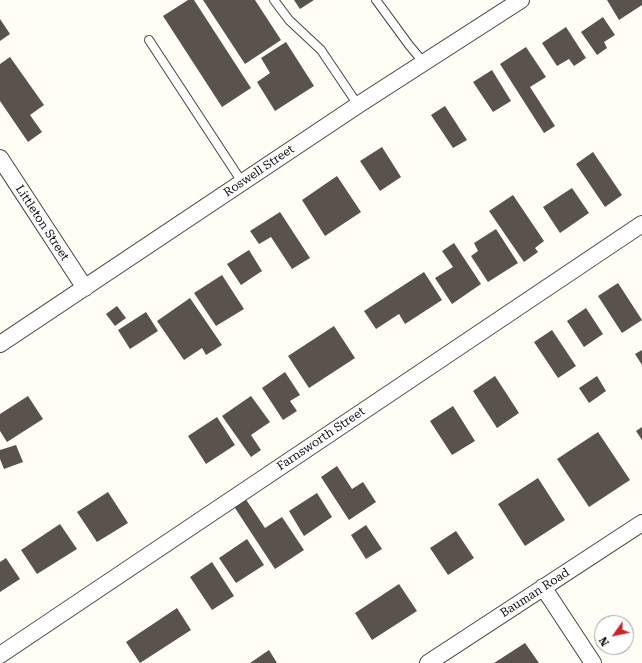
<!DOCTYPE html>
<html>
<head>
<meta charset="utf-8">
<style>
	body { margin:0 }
	#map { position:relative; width:642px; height:663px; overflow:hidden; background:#fffdf5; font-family:"Roboto Serif",serif }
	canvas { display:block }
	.north { position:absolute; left:594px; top:615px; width:40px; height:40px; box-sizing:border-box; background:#fff; border:1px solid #a0a0a0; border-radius:50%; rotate:237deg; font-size:11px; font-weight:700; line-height:16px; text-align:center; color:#111 }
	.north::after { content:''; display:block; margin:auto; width:14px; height:18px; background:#c4262e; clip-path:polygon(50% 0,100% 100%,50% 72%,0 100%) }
</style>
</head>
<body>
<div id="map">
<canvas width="642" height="663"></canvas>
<div class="north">N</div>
</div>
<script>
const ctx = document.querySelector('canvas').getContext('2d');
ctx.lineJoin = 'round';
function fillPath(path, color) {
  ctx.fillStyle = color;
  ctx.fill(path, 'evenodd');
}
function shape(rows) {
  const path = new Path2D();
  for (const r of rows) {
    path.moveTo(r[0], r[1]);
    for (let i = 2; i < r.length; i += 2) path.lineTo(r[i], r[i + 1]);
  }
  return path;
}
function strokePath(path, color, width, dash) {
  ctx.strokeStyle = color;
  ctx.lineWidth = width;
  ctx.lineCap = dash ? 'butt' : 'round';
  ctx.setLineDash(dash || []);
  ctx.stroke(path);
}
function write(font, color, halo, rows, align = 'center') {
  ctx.font = font + ' "Roboto Serif",serif';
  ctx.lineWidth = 4;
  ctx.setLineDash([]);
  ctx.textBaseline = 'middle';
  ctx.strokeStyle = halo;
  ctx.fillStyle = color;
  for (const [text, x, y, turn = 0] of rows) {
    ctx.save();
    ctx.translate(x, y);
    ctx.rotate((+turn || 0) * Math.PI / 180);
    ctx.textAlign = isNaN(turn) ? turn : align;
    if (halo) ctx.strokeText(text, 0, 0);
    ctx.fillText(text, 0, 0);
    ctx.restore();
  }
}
fillPath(shape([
	[188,0,194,0,251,88,222,107,163,16],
	[203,0,255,0,281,40,245,64],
	[294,0,314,0,300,9],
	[607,0,642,0,642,5,619,20],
	[603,17,615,35,604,42,607,48,597,55,581,32],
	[0,19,10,34,0,41],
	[566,27,586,58,574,66,569,59,557,66,542,43],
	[286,42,314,86,275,111,257,82,270,73,261,58],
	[526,47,546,77,530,87,555,126,544,133,500,64],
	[10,57,44,105,30,115,42,132,28,142,0,101,0,64],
	[492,70,511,101,493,112,473,82],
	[445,106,467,140,453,148,431,115],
	[382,147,401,177,380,191,360,161],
	[593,152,622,195,605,207,576,164],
	[337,176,361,212,325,236,302,200],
	[572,188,589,213,560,233,543,207],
	[513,195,544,241,535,248,538,252,524,262,489,211],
	[280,212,310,258,292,269,271,237,259,244,250,231],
	[496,229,518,263,488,282,471,256,478,251,474,243],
	[454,243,481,284,452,304,435,278,453,267,442,251],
	[249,250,262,271,241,285,227,264],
	[424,272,442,300,405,324,399,314,376,329,364,311],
	[222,275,244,309,216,326,194,293],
	[618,283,642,320,622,333,598,296],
	[190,298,222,345,206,355,202,348,184,360,157,321],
	[117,306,126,318,115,326,106,314],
	[586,308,603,334,584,347,567,321],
	[146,312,158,331,130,349,118,330],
	[334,326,355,358,309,388,288,356],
	[552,330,576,366,558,378,534,342],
	[642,350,642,365,635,354],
	[285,372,300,395,290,401,297,411,283,420,262,388],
	[495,376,519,413,497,428,473,391],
	[597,376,606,391,589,403,579,388],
	[28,396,43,419,7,442,0,431,0,414],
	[251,396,270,422,251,435,261,450,251,457,222,416],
	[453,406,475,441,452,455,430,421],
	[217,417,235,445,206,464,188,436],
	[642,427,642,440,636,431],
	[598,432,630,480,589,507,557,459],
	[16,445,23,462,4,469,0,459,0,450],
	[337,466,352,489,363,482,376,502,349,520,321,477],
	[538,478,565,520,525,546,498,504],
	[108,492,128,523,97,542,77,512],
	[317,493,332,517,304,536,289,511],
	[245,498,265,528,282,517,304,550,275,569,233,505],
	[60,524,77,549,37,574,21,550],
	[366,525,382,549,366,559,351,535],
	[456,531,474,558,448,575,430,548],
	[247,539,264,565,236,583,219,558],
	[6,558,20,579,0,592,0,562],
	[212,562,234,596,212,610,190,577],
	[399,584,417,611,372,640,355,613],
	[177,608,191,630,140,663,126,642],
	[525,643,539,663,494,663],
	[269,650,277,663,250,663]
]), '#5a524d');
const service = shape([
	[274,0,289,20,321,50,358,105],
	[376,0,409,45,424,63],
	[149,40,242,182]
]);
const minor = shape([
	[0,158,85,288],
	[0,344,358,105,521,0],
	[543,587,593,663],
	[0,655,642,224],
	[428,663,642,523]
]);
strokePath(service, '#444', 10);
strokePath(minor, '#444', 18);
strokePath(service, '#fff', 8);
strokePath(minor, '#fff', 16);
write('12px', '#111', '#fff', [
	["Roswell Street",259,171,-34],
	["Littleton Street",42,223,57],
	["Farnsworth Street",321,439,-34],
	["Bauman Road",535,593,-33]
]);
</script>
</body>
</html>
